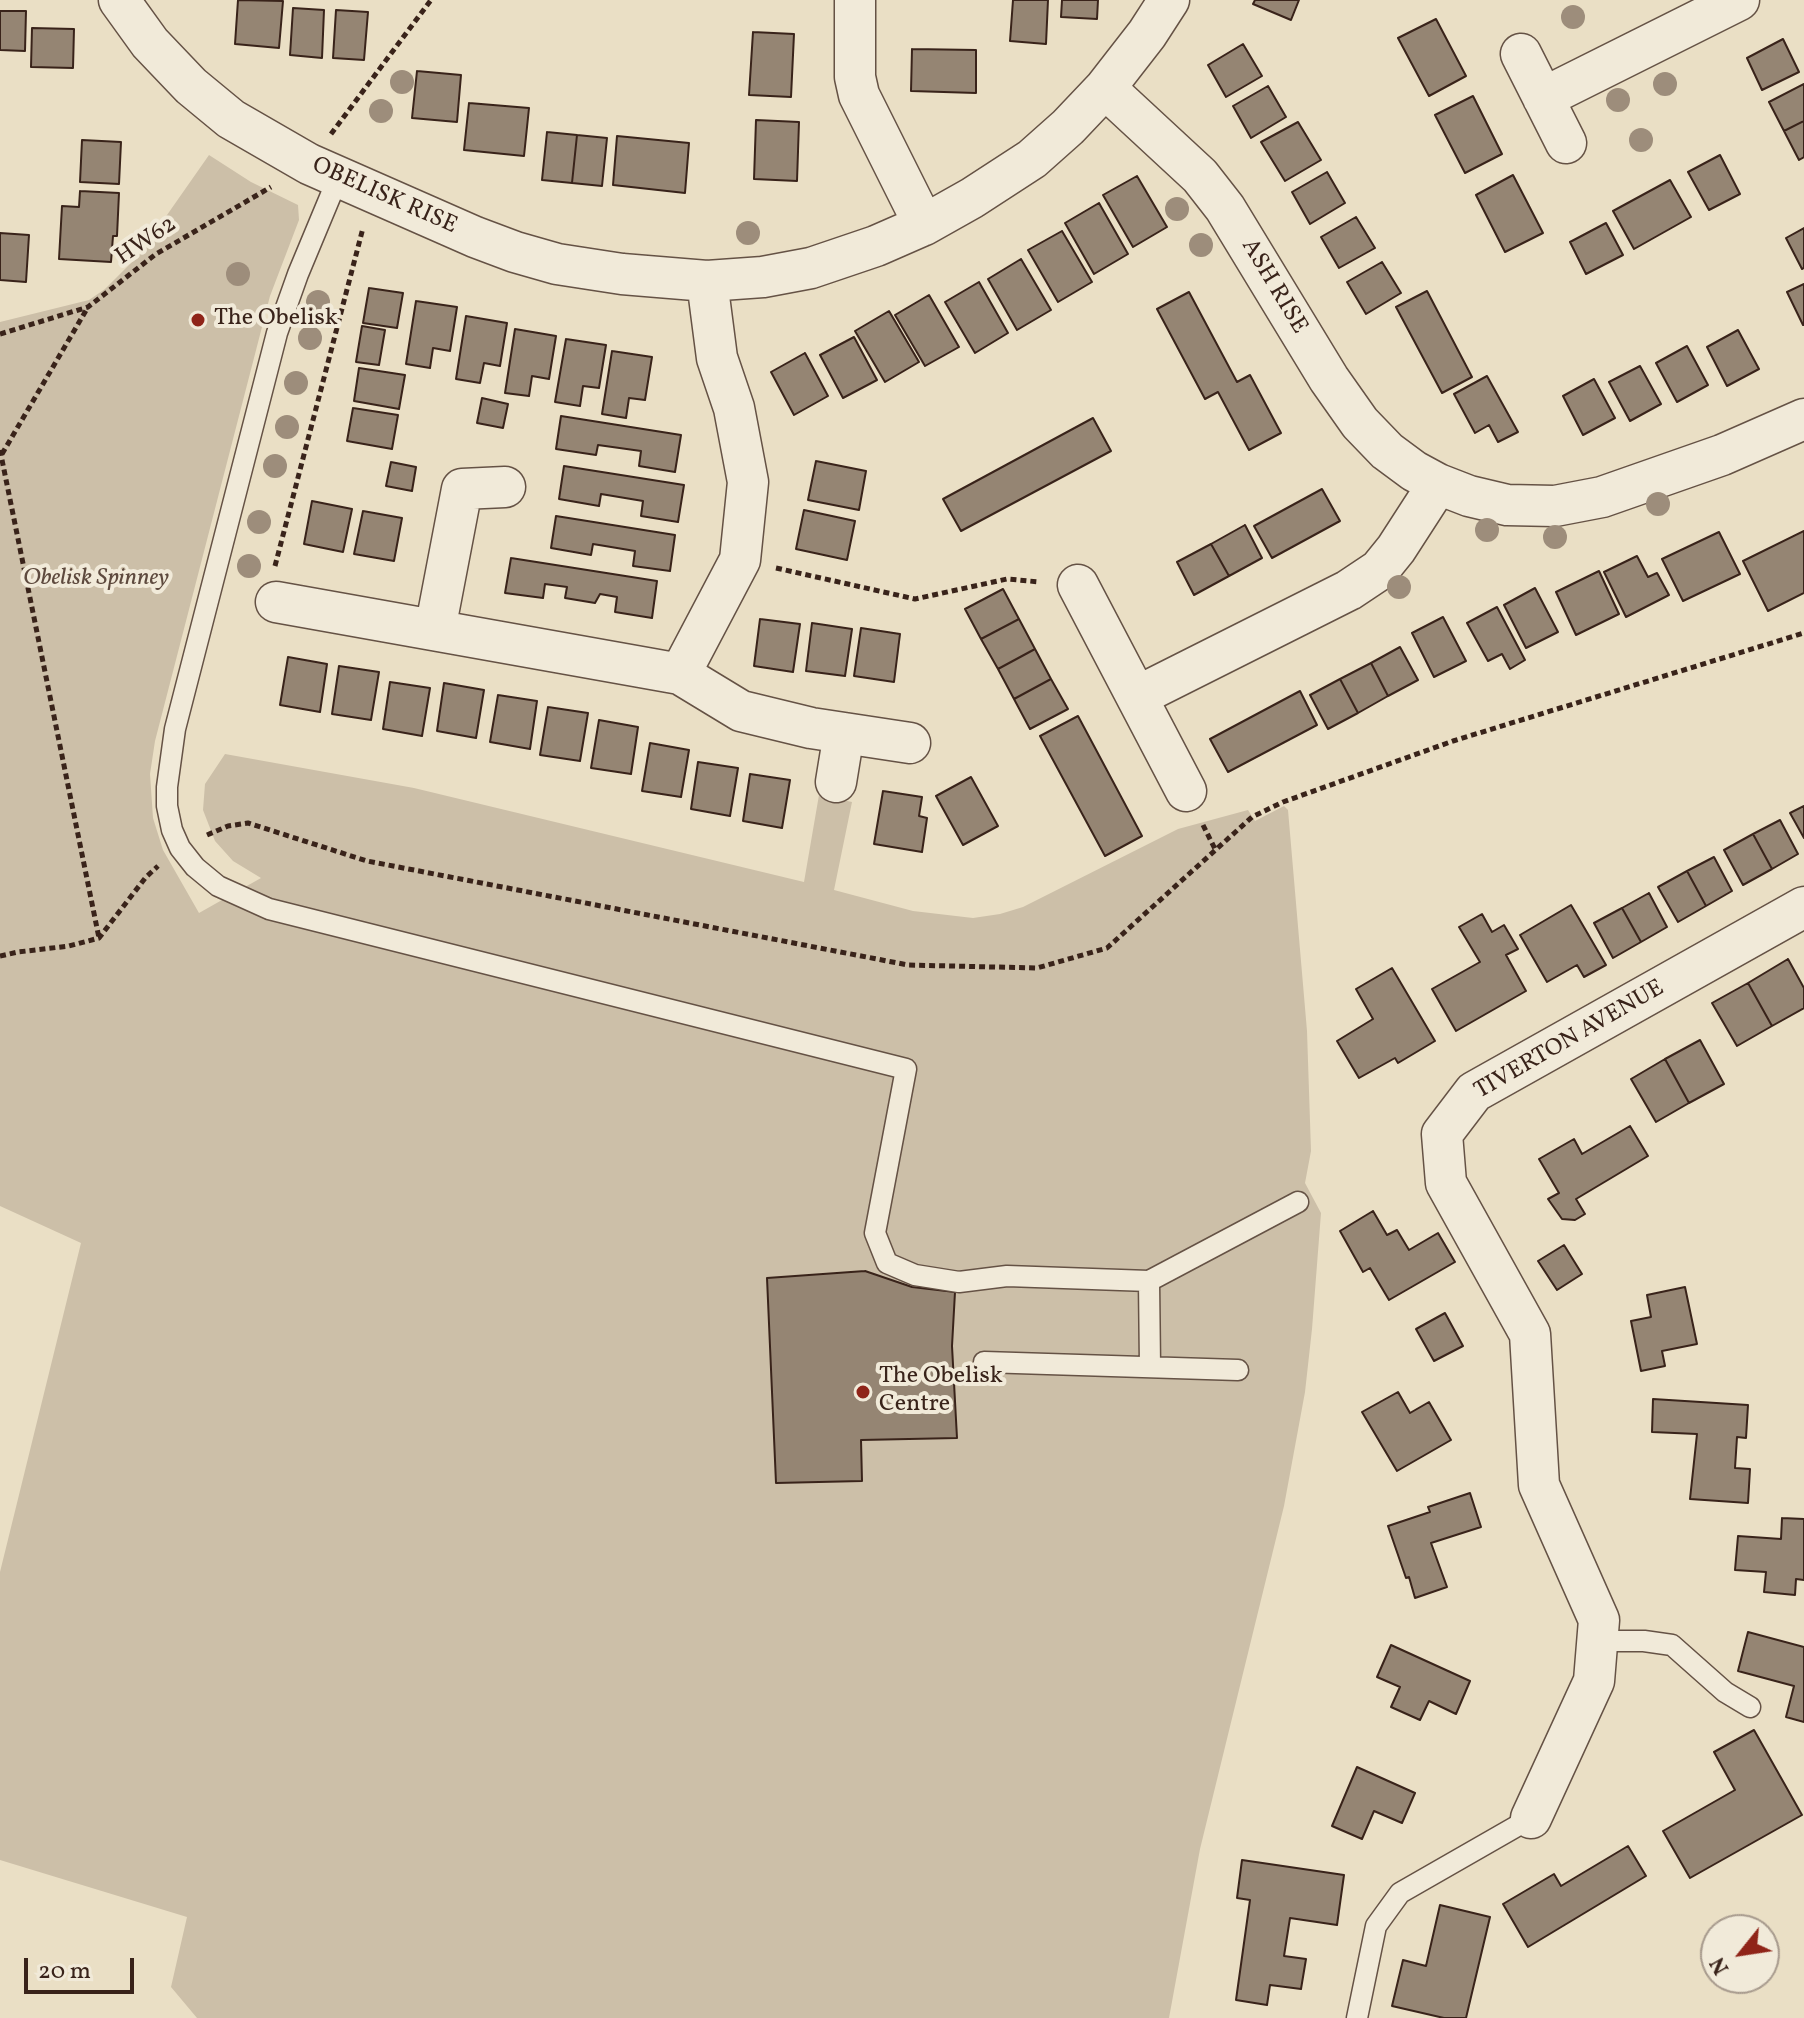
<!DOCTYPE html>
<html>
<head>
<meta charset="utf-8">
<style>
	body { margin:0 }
	#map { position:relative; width:1804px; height:2018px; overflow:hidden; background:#eadfc5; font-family:Vollkorn,serif }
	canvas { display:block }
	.north { position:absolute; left:1700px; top:1914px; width:80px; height:80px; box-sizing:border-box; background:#f1ead9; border:2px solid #a79a8d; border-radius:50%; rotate:240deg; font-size:22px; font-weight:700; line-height:32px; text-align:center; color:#39231a }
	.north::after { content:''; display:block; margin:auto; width:28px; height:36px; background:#8f2418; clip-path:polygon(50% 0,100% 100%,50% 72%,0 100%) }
	.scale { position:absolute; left:24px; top:1958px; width:110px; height:36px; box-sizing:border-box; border:4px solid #39231a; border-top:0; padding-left:10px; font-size:24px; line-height:28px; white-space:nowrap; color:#39231a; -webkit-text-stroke:6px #f1ead9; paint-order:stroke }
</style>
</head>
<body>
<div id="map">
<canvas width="1804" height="2018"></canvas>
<div class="north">N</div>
<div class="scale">20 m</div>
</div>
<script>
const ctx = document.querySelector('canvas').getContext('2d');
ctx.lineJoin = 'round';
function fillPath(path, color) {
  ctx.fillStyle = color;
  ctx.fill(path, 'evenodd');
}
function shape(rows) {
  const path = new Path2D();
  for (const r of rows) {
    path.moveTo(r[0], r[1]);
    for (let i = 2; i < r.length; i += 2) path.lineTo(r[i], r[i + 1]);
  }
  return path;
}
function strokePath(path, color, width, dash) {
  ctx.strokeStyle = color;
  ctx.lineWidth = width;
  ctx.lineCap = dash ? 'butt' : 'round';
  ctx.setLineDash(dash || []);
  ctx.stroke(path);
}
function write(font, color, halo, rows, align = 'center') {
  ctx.font = font + ' Vollkorn,serif';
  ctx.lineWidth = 8;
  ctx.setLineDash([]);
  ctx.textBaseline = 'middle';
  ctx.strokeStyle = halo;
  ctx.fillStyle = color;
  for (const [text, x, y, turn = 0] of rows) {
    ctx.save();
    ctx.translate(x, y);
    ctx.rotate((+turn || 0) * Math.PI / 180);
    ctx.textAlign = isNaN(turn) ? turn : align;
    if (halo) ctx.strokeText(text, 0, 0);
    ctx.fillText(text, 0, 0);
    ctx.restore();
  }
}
fillPath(shape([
	[209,155,251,182,298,205,299,220,270,296,155,741,150,774,153,818,163,850,199,913,261,878,233,861,215,841,203,810,205,784,225,754,414,788,804,882,819,795,852,802,834,890,913,911,973,918,1000,914,1023,907,1178,829,1248,810,1255,821,1284,806,1288,810,1307,1031,1311,1151,1305,1183,1321,1213,1312,1329,1305,1392,1284,1506,1200,1849,1169,2018,197,2018,171,1987,187,1917,0,1860,0,1572,81,1243,0,1206,0,322,89,300,105,289,139,255]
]), '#ccbfa8');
const building = shape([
	[238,0,283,1,279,48,235,44,238,0],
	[1013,0,1048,0,1046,44,1010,41,1013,0],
	[1062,0,1098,0,1097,19,1061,17,1062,0],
	[1255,0,1299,0,1291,20,1253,4,1255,0],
	[293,8,324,10,322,58,290,55,293,8],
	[336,10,368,12,364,60,333,58,336,10],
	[0,11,26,11,25,51,0,50,0,11],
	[1436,19,1466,76,1429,96,1398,38,1436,19],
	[32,28,74,29,73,68,31,67,32,28],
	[753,32,794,34,791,97,749,95,753,32],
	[1783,39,1799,72,1762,90,1747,58,1783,39],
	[1243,44,1262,76,1226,97,1208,65,1243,44],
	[912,49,976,50,976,93,911,91,912,49],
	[417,71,461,75,457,122,412,118,417,71],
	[1804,84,1804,121,1784,131,1769,102,1804,84],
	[1268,86,1286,117,1251,138,1233,106,1268,86],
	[1473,96,1502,154,1465,173,1435,115,1473,96],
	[469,103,529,108,524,156,464,150,469,103],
	[756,120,799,122,797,181,754,179,756,120],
	[1804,121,1804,157,1799,160,1784,131,1804,121],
	[1298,122,1321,160,1285,181,1261,142,1298,122],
	[547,132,577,135,572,183,542,180,547,132],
	[577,135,607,138,602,186,572,183,577,135],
	[617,136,689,143,685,193,613,185,617,136],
	[82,140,121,142,119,184,80,182,82,140],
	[1720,155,1740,194,1709,210,1688,172,1720,155],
	[1327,172,1345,203,1310,224,1292,192,1327,172],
	[1513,175,1543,233,1505,252,1476,195,1513,175],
	[1137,176,1167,227,1133,247,1103,195,1137,176],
	[1670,180,1691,217,1634,249,1613,211,1670,180],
	[80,191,119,193,117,236,113,236,111,262,59,259,62,206,79,207,80,191],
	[1099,203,1128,254,1094,274,1065,223,1099,203],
	[1356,217,1375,248,1339,268,1321,237,1356,217],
	[1606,223,1623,255,1586,274,1570,242,1606,223],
	[1804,228,1804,268,1802,269,1786,238,1804,228],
	[1062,231,1092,282,1058,302,1028,250,1062,231],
	[0,233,29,235,26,282,0,280,0,233],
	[1021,259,1051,310,1017,330,988,279,1021,259],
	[1382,262,1401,293,1366,314,1347,282,1382,262],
	[979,282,1008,333,975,353,945,302,979,282],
	[1804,284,1804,325,1803,325,1787,292,1804,284],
	[369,288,403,293,397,328,363,323,369,288],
	[1427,291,1472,377,1442,393,1396,307,1427,291],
	[1189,292,1237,382,1250,375,1281,433,1249,450,1218,392,1205,399,1157,309,1189,292],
	[929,295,959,347,925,366,895,315,929,295],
	[416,301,457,307,450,351,433,348,430,368,406,364,416,301],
	[889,311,919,362,885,382,855,331,889,311],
	[466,316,507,323,500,366,484,363,480,383,456,379,466,316],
	[362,326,385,330,379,365,356,362,362,326],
	[515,329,556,336,549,379,532,376,529,396,505,393,515,329],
	[1738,330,1759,369,1727,386,1707,347,1738,330],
	[854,337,877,380,843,398,820,355,854,337],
	[566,339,606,345,599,388,583,386,580,406,555,402,566,339],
	[1687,346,1708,385,1677,402,1656,363,1687,346],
	[612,351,652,357,645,400,629,398,626,418,602,414,612,351],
	[805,353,828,396,794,415,771,372,805,353],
	[1640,366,1661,404,1630,421,1609,382,1640,366],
	[359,368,405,375,399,409,354,401,359,368],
	[1487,376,1518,432,1498,442,1489,425,1475,433,1454,394,1487,376],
	[1594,379,1615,418,1583,435,1563,396,1594,379],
	[482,398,508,404,503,428,477,423,482,398],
	[353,408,398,415,392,449,347,441,353,408],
	[561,416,681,435,675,472,639,466,641,451,598,445,596,455,556,449,561,416],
	[1093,418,1111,451,961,531,943,499,1093,418],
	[816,461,866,471,859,510,808,500,816,461],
	[391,462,416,467,412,491,386,486,391,462],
	[564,466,684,485,678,522,641,516,643,501,601,494,599,506,559,499,564,466],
	[1322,489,1340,521,1272,558,1254,526,1322,489],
	[312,501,352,509,343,552,304,544,312,501],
	[804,510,855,521,847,560,796,549,804,510],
	[363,511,402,518,394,561,354,554,363,511],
	[556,516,675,535,670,571,633,566,635,551,593,544,591,555,551,548,556,516],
	[1245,525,1262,558,1229,576,1211,544,1245,525],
	[1804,531,1804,593,1768,611,1743,561,1804,531],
	[1719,532,1740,574,1683,601,1662,559,1719,532],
	[1211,544,1229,576,1194,595,1177,562,1211,544],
	[1637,556,1648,577,1657,573,1669,595,1626,617,1604,572,1637,556],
	[511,558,657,581,652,618,615,612,617,597,600,594,595,603,565,598,567,587,545,584,543,598,505,593,511,558],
	[1599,571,1619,614,1576,635,1556,592,1599,571],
	[1535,588,1558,632,1526,648,1504,605,1535,588],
	[1003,589,1019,619,981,639,965,609,1003,589],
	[1497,607,1525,660,1510,669,1502,654,1488,661,1467,623,1497,607],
	[1443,617,1466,661,1434,677,1412,633,1443,617],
	[760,619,800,624,793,672,754,666,760,619],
	[1019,619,1035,649,998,669,981,639,1019,619],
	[812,623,852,629,845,676,806,671,812,623],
	[861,628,900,634,894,682,854,676,861,628],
	[1400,647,1418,680,1388,696,1371,663,1400,647],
	[1035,649,1051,679,1014,699,998,669,1035,649],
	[288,657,327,664,320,712,280,705,288,657],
	[1371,663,1388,696,1358,713,1340,679,1371,663],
	[339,666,379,672,371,720,332,714,339,666],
	[1051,679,1068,709,1030,729,1014,699,1051,679],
	[1340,679,1358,713,1328,729,1310,695,1340,679],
	[390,682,430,688,422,736,383,729,390,682],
	[444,683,484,690,476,738,437,731,444,683],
	[1300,691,1317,725,1228,772,1210,739,1300,691],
	[498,695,537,701,530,749,490,742,498,695],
	[548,707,588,713,580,761,540,755,548,707],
	[1078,716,1142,836,1105,856,1040,736,1078,716],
	[599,720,638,727,631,774,591,768,599,720],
	[650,743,689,750,681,797,642,791,650,743],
	[698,762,738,768,730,816,691,809,698,762],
	[750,774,790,780,782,828,743,821,750,774],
	[971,777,998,826,963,845,936,796,971,777],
	[883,791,922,797,919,816,927,818,922,852,874,844,883,791],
	[1804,806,1804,838,1790,813,1804,806],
	[1780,820,1798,854,1772,869,1753,834,1780,820],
	[1753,834,1772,869,1743,885,1724,850,1753,834],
	[1714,857,1732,891,1706,906,1687,871,1714,857],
	[1687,871,1706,906,1678,922,1658,887,1687,871],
	[1649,893,1667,927,1641,942,1622,908,1649,893],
	[1571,905,1606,965,1584,977,1577,965,1547,982,1520,935,1571,905],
	[1622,908,1641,942,1613,958,1594,923,1622,908],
	[1482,914,1492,932,1504,925,1518,949,1506,955,1526,991,1456,1031,1432,989,1480,962,1459,927,1482,914],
	[1788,959,1804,988,1804,1008,1772,1026,1748,983,1788,959],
	[1392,968,1435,1041,1398,1063,1395,1058,1359,1078,1337,1041,1373,1019,1356,989,1392,968],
	[1748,983,1772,1026,1737,1046,1712,1003,1748,983],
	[1700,1040,1724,1084,1689,1103,1665,1059,1700,1040],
	[1665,1059,1689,1103,1656,1122,1631,1079,1665,1059],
	[1630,1126,1648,1156,1576,1199,1585,1214,1575,1220,1562,1219,1548,1199,1559,1193,1539,1159,1574,1139,1582,1154,1630,1126],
	[1373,1211,1387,1235,1397,1230,1409,1250,1438,1233,1455,1262,1389,1300,1370,1268,1363,1272,1340,1231,1373,1211],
	[1564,1245,1582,1274,1557,1290,1538,1261,1564,1245],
	[865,1271,912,1287,955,1292,952,1346,957,1438,861,1440,862,1481,776,1483,767,1278,865,1271],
	[1685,1287,1697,1344,1662,1351,1665,1366,1641,1371,1631,1321,1651,1317,1647,1295,1685,1287],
	[1445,1313,1463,1346,1434,1361,1416,1329,1445,1313],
	[1398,1392,1410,1413,1429,1402,1451,1440,1397,1471,1362,1412,1398,1392],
	[1653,1399,1748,1405,1746,1438,1737,1437,1735,1468,1750,1469,1748,1503,1690,1499,1697,1434,1652,1432,1653,1399],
	[1470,1493,1481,1527,1431,1543,1447,1587,1415,1598,1409,1577,1406,1578,1388,1526,1430,1512,1428,1507,1470,1493],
	[1782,1518,1804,1519,1804,1580,1796,1579,1795,1595,1764,1592,1766,1572,1735,1570,1738,1536,1781,1539,1782,1518],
	[1748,1632,1804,1647,1804,1722,1786,1717,1794,1686,1738,1671,1748,1632],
	[1391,1645,1470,1681,1456,1714,1429,1701,1420,1720,1391,1707,1400,1687,1377,1677,1391,1645],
	[1754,1730,1802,1815,1690,1878,1663,1831,1735,1790,1714,1752,1754,1730],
	[1357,1767,1415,1793,1402,1823,1374,1811,1362,1839,1332,1826,1357,1767],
	[1628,1846,1646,1876,1528,1947,1503,1904,1554,1874,1561,1886,1628,1846],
	[1242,1860,1344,1875,1337,1925,1290,1918,1284,1956,1306,1959,1301,1989,1270,1985,1267,2005,1236,2000,1250,1900,1237,1898,1242,1860],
	[1440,1905,1490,1917,1466,2018,1444,2018,1392,2006,1403,1960,1426,1966,1440,1905]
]);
fillPath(building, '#958573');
strokePath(building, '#39231a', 2);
const lane = shape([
	[338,178,298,274,277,333,175,729,167,787,167,806,172,830,180,848,195,867,218,886,269,909,906,1069,875,1233,887,1263,915,1275,959,1282,1007,1276,1149,1281,1150,1366],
	[1149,1281,1298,1202],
	[984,1362,1238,1370],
	[1598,1641,1644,1641,1672,1645,1725,1692,1750,1707],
	[1357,2018,1376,1926,1400,1893,1531,1818]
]);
const street = shape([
	[119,0,150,43,191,86,231,119,309,164,475,237,515,252,557,264,622,274,707,281,763,277,811,268,876,246,924,225,972,198,1032,159,1068,127,1105,88,1147,34,1169,0],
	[855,0,855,77,859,95,924,225],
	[1521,54,1566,143],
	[1105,88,1200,176,1225,208,1329,379,1360,423,1387,451,1414,471,1438,484,1469,496,1507,505,1555,506,1602,497,1722,455,1804,419],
	[1543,98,1739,0],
	[1078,585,1186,791],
	[276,602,680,674,741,711,811,728,910,743],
	[435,630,462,489,505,487],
	[680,674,740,560,748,482,734,408,717,358,707,281],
	[1138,696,1349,590,1379,570,1396,549,1438,484],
	[836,782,844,733],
	[1531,1818,1594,1681,1599,1620,1539,1485,1530,1334,1446,1183,1442,1134,1474,1092,1804,907]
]);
strokePath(lane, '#655245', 23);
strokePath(street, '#655245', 43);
strokePath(shape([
	[331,134,431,0],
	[0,334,88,307,156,254,271,187],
	[0,450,99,938],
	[2,454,88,307],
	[275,566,363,228],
	[776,568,915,599,1007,579,1040,582],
	[1203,825,1215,849],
	[207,835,228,826,248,823,367,861,908,965,1037,968,1107,948,1252,817,1283,802,1453,741,1804,633],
	[0,956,18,952,69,946,99,938,146,877,158,866]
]), '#39231a', 5, [6, 4]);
strokePath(lane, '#f1ead9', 20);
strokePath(street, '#f1ead9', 40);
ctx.fillStyle = '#9d8d7b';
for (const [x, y] of [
	[1573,17],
	[402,82],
	[1665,84],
	[1618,100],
	[381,111],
	[1641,140],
	[1177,209],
	[748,233],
	[1201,245],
	[238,274],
	[318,302],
	[310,338],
	[296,383],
	[287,427],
	[275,466],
	[1658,504],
	[259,522],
	[1487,530],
	[1555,537],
	[249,566],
	[1399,587]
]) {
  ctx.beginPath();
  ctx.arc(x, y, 12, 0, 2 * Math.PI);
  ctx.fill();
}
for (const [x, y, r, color] of [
	[198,320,8,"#8f2418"],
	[863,1392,8,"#8f2418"]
]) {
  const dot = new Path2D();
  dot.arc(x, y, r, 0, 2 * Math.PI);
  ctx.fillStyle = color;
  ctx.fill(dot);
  strokePath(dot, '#f1ead9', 3);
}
write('24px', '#39231a', '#f1ead9', [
	["OBELISK RISE",384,197,24],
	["HW62",147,242,-34],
	["ASH RISE",1273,287,59],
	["TIVERTON AVENUE",1570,1041,-30]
]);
write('24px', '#39231a', '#f1ead9', [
	["The Obelisk",214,320],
	["The Obelisk",879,1378],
	["Centre",879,1406]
], 'left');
write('italic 24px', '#5e4a3e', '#f1ead9', [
	["Obelisk Spinney",96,580]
]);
</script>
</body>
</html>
